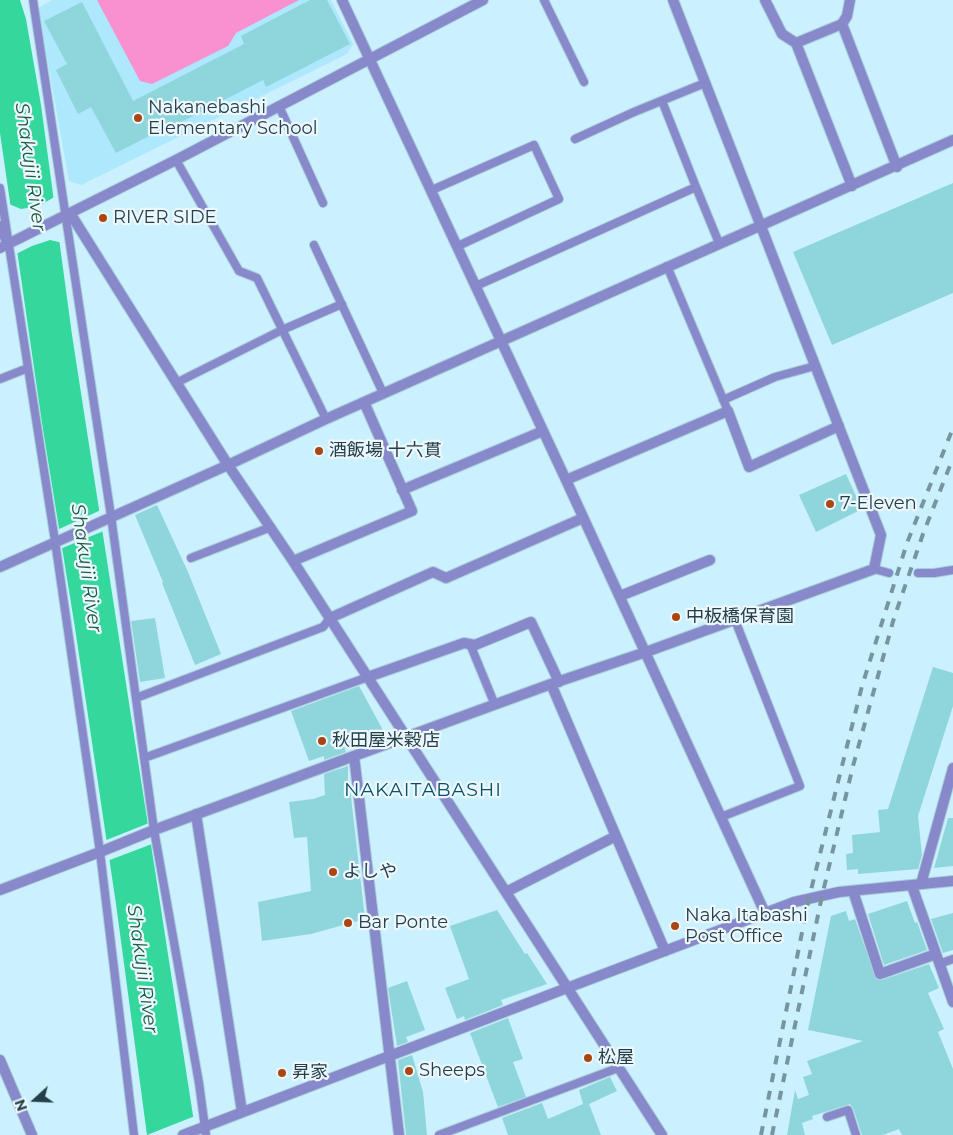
<!DOCTYPE html>
<html>
<head>
<meta charset="utf-8">
<style>
	body { margin:0 }
	#map { position:relative; width:953px; height:1135px; overflow:hidden; background:#cbf0fe; font-family:Montserrat,sans-serif }
	canvas { display:block }
	.north { position:absolute; left:10px; top:1075px; width:50px; height:50px; -webkit-text-stroke:4px #ecf8fd; paint-order:stroke; rotate:250deg; font-size:14px; font-weight:700; line-height:20px; text-align:center; color:#253f49 }
	.north::after { content:''; display:block; margin:auto; width:18px; height:22px; background:#253f49; clip-path:polygon(50% 0,100% 100%,50% 72%,0 100%) }
</style>
</head>
<body>
<div id="map">
<canvas width="953" height="1135"></canvas>
<div class="north">N</div>
</div>
<script>
const ctx = document.querySelector('canvas').getContext('2d');
ctx.lineJoin = 'round';
function fillPath(path, color) {
  ctx.fillStyle = color;
  ctx.fill(path, 'evenodd');
}
function shape(rows) {
  const path = new Path2D();
  for (const r of rows) {
    path.moveTo(r[0], r[1]);
    for (let i = 2; i < r.length; i += 2) path.lineTo(r[i], r[i + 1]);
  }
  return path;
}
function strokePath(path, color, width, dash) {
  ctx.strokeStyle = color;
  ctx.lineWidth = width;
  ctx.lineCap = dash ? 'butt' : 'round';
  ctx.setLineDash(dash || []);
  ctx.stroke(path);
}
function write(font, color, halo, rows, align = 'center') {
  ctx.font = font + ' Montserrat,"Noto Sans JP",sans-serif';
  ctx.lineWidth = 4.5;
  ctx.setLineDash([]);
  ctx.textBaseline = 'middle';
  ctx.strokeStyle = halo;
  ctx.fillStyle = color;
  for (const [text, x, y, turn = 0] of rows) {
    ctx.save();
    ctx.translate(x, y);
    ctx.rotate((+turn || 0) * Math.PI / 180);
    ctx.textAlign = isNaN(turn) ? turn : align;
    if (halo) ctx.strokeText(text, 0, 0);
    ctx.fillText(text, 0, 0);
    ctx.restore();
  }
}
fillPath(shape([
	[52,0,331,0,353,44,347,54,81,185,69,181,38,8]
]), '#aee8fd');
fillPath(shape([
	[97,0,299,0,236,33,228,46,152,84,140,81]
]), '#f991d1');
fillPath(shape([
	[0,0,20,0,26,19,41,105,72,335,196,1135,147,1135,116,904,75,628,42,423,0,133]
]), '#34d89d');
fillPath(shape([
	[56,196,63,243,50,240,32,246,16,254,9,204,21,209,39,206],
	[103,509,106,530,60,549,57,530],
	[149,823,152,844,107,861,104,841],
	[195,1116,198,1135,147,1135]
]), '#cbf0fe');
fillPath(shape([
	[310,0,327,0,350,44,266,87,263,80,158,134,157,132,116,153,91,107,78,114,56,70,67,64,44,21,82,2,133,101,244,44,241,36],
	[953,183,953,293,832,345,793,252],
	[846,474,862,509,816,532,799,495],
	[157,505,188,572,221,654,195,665,162,583,163,582,135,515],
	[155,618,165,678,140,682,131,621],
	[933,667,953,673,953,706,918,816,922,855,918,869,858,874,858,869,847,870,846,854,853,853,852,835,880,832,878,810,888,809],
	[359,686,384,732,344,746,346,752,324,760,324,756,309,761,291,711],
	[348,766,348,789,350,788,365,919,311,934,262,941,258,902,311,891,307,837,294,838,289,802,313,799,325,795,324,774],
	[948,818,953,818,953,866,934,868],
	[907,901,915,923,917,922,927,950,884,965,868,914],
	[497,910,525,954,527,953,547,984,501,1000,503,1005,465,1020,464,1016,457,1019,445,988,469,979,450,926],
	[846,911,849,921,855,919,876,979,882,980,929,964,939,988,928,993,944,1029,938,1032,953,1069,953,1135,902,1135,899,1129,883,1135,862,1135,853,1108,850,1104,812,1116,813,1119,802,1123,805,1135,787,1135,795,1090,798,1099,809,1095,803,1077,812,1074,807,1061,863,1041,808,1030,831,916],
	[953,913,953,950,943,953,931,919],
	[407,981,425,1030,406,1037,408,1042,397,1046,388,988],
	[508,1018,523,1059,513,1062,526,1097,498,1107,470,1033],
	[412,1055,423,1092,427,1135,406,1135,398,1060],
	[610,1077,617,1091,589,1104,601,1135,508,1135,502,1118,542,1103,548,1119,583,1104,579,1090]
]), '#8ed6dc');
const service = shape([
	[33,0,111,516,154,830,199,1083,206,1135],
	[544,0,584,82],
	[662,101,696,187],
	[279,106,323,203],
	[575,139,634,112,705,83],
	[176,160,239,271,257,278,326,419],
	[0,188,55,541,100,852,134,1135],
	[432,190,534,145,559,199,458,246],
	[314,245,383,393],
	[667,266,728,411],
	[476,286,696,187,719,243],
	[0,379,28,368],
	[176,383,282,330,342,304],
	[723,400,775,377,815,366],
	[191,558,271,527],
	[874,569,889,573],
	[918,573,934,573,953,570],
	[470,644,495,705],
	[136,698,323,627,330,618],
	[144,758,368,677],
	[721,817,800,786,735,620],
	[939,964,953,959],
	[827,1117,848,1110,856,1135],
	[439,1135,618,1068]
]);
const minor = shape([
	[342,0,566,480,728,411,749,467,839,426],
	[765,0,782,34,796,43,842,24,847,16,850,0],
	[842,24,897,167],
	[796,43,852,186],
	[70,213,228,465,293,561,662,1135],
	[0,226,8,244],
	[0,248,176,160,483,0],
	[566,480,765,913],
	[402,490,543,431],
	[293,561,412,511,364,402],
	[0,567,228,465,326,419,953,140],
	[620,596,710,560],
	[330,618,433,572,446,578,583,518],
	[368,677,464,643,475,645,531,622,559,682],
	[551,684,665,951],
	[354,756,551,684,646,652,874,569,881,535,673,0],
	[196,814,242,1112],
	[921,884,953,768],
	[912,886,953,1002],
	[0,890,100,852,154,830,354,756,399,1135],
	[853,891,880,974,936,954],
	[506,892,616,836],
	[0,1060,32,1135],
	[183,1135,567,988]
]);
const tertiary = shape([
	[567,988,794,902,839,892,953,881]
]);
strokePath(service, '#aacdda', 10);
strokePath(minor, '#aacdda', 12);
strokePath(tertiary, '#aacdda', 12);
strokePath(service, '#8889cb', 8);
strokePath(minor, '#8889cb', 10);
strokePath(tertiary, '#8889cb', 10);
strokePath(shape([
	[761,1135,809,898,862,686,907,543,953,428],
	[772,1135,822,896,853,766,894,618,923,534,953,458]
]), '#7695a1', 4, [9, 9]);
for (const [x, y, r, color] of [
	[138,118,5,"#aa4611"],
	[103,218,5,"#aa4611"],
	[319,451,5,"#aa4611"],
	[830,504,5,"#aa4611"],
	[676,617,5,"#aa4611"],
	[322,741,5,"#aa4611"],
	[333,872,5,"#aa4611"],
	[348,923,5,"#aa4611"],
	[675,926,5,"#aa4611"],
	[588,1058,5,"#aa4611"],
	[409,1071,5,"#aa4611"],
	[282,1073,5,"#aa4611"]
]) {
  const dot = new Path2D();
  dot.arc(x, y, r, 0, 2 * Math.PI);
  ctx.fillStyle = color;
  ctx.fill(dot);
  strokePath(dot, '#ecf8fd', 2);
}
write('18px', '#253f49', '#ecf8fd', [
	["Nakanebashi",148,108],
	["Elementary School",148,129],
	["RIVER SIDE",113,218],
	["酒飯場 十六貫",329,451],
	["7-Eleven",840,504],
	["中板橋保育園",686,617],
	["秋田屋米穀店",332,741],
	["よしや",343,872],
	["Naka Itabashi",685,916],
	["Post Office",685,937],
	["Bar Ponte",358,923],
	["松屋",598,1058],
	["Sheeps",419,1071],
	["昇家",292,1073]
], 'left');
write('italic 19px', '#1e5b43', '#ecf8fd', [
	["Shakujii River",30,167,82],
	["Shakujii River",86,568,82],
	["Shakujii River",142,969,82]
]);
ctx.letterSpacing = '1px';
write('19px', '#0a5165', '#ecf8fd', [
	["NAKAITABASHI",423,790]
]);
ctx.letterSpacing = '0px';
</script>
</body>
</html>
